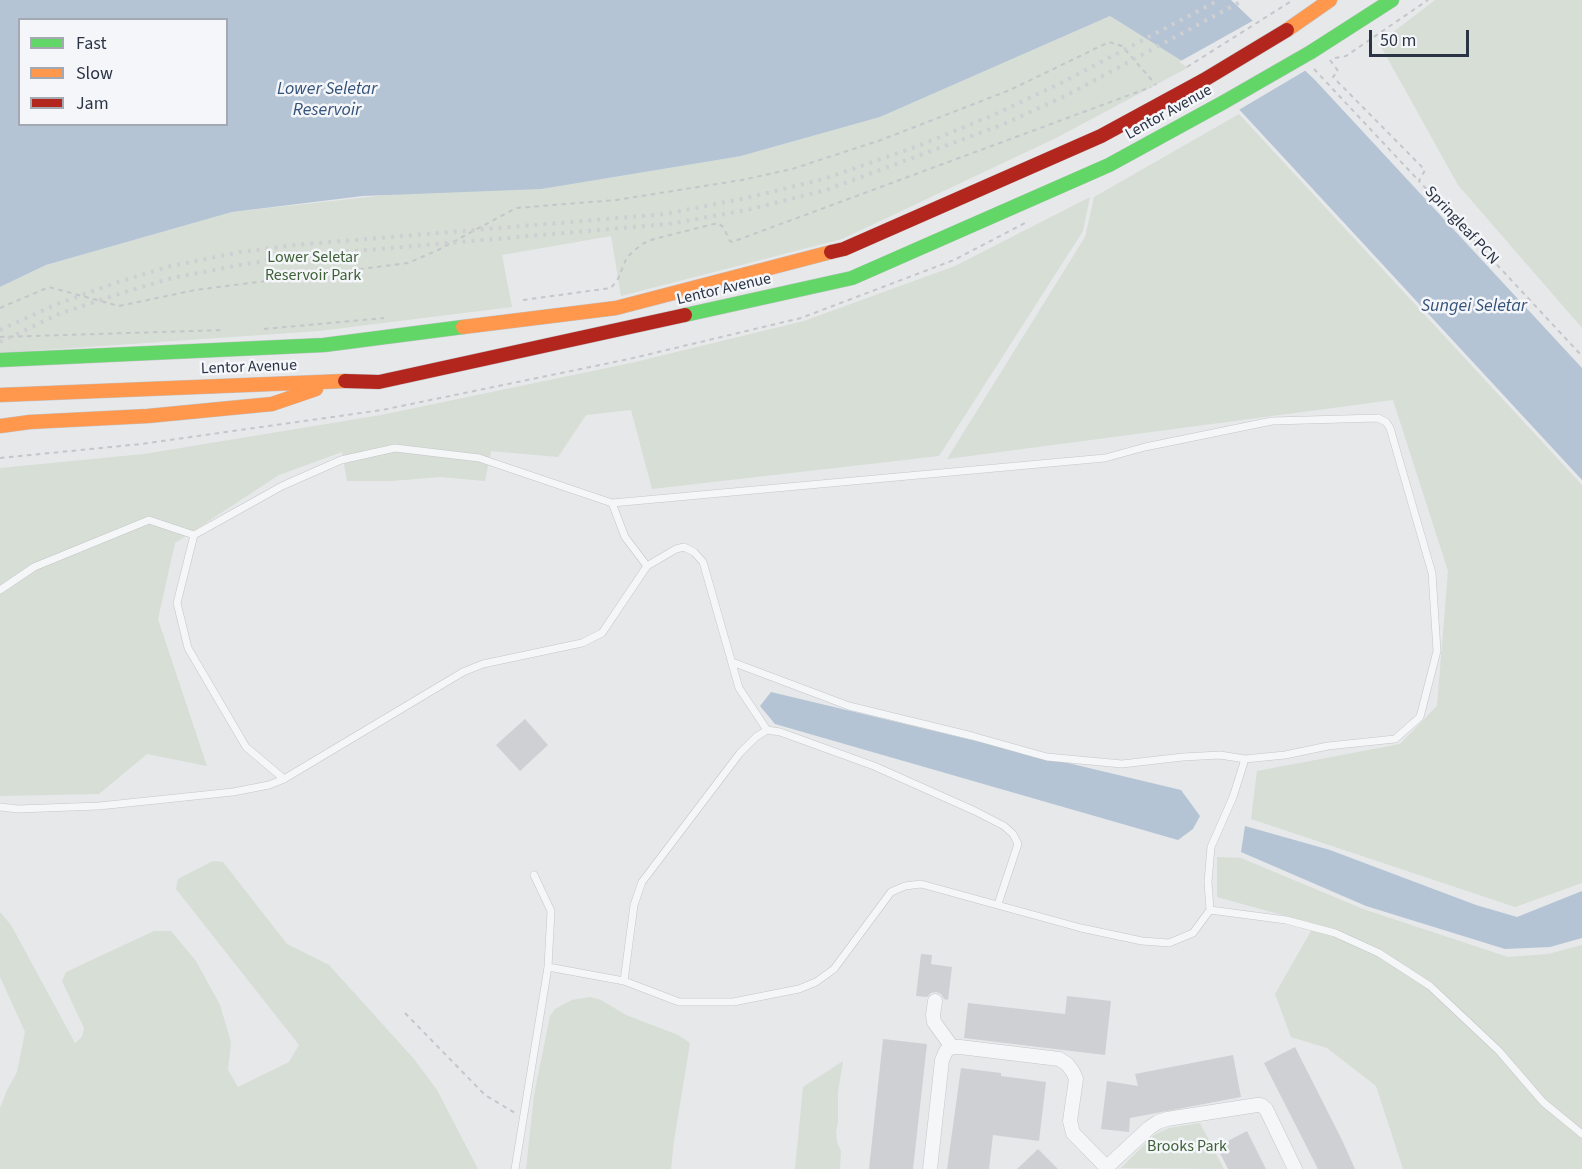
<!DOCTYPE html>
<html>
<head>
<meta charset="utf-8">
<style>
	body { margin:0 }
	#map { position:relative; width:1582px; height:1169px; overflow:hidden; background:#e6e8ea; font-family:"Source Sans 3",sans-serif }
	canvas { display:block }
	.legend { position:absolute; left:18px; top:18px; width:210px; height:108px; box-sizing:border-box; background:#f4f6f9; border:2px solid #a4a8b1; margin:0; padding:8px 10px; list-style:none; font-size:18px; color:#2b3445 }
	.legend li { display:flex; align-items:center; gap:12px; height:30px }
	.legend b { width:30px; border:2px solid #a4a8b1 }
	.scale { position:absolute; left:1369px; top:30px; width:100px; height:27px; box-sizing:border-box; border:3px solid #2b3445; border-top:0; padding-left:8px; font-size:18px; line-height:21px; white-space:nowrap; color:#2b3445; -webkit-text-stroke:4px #f4f6f9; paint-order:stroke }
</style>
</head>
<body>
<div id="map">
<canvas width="1582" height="1169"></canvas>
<ul class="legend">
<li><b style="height:8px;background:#63d668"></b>Fast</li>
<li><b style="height:8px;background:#ff974d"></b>Slow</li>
<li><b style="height:8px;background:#b3261e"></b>Jam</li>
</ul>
<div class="scale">50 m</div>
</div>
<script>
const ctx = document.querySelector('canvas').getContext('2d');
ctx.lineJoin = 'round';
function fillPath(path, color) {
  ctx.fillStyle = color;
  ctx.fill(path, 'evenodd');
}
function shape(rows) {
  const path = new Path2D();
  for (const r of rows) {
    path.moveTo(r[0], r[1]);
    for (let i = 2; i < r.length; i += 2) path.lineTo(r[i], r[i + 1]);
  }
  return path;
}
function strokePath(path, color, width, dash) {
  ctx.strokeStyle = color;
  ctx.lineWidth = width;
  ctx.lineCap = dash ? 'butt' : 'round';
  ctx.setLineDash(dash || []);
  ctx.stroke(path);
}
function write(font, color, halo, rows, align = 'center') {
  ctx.font = font + ' "Source Sans 3",sans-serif';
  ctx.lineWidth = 5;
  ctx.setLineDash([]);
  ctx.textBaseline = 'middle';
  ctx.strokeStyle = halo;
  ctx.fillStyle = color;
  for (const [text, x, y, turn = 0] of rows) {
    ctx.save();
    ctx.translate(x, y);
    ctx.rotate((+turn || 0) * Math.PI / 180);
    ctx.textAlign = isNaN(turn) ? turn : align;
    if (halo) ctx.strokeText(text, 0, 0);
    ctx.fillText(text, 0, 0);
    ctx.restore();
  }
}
fillPath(shape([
	[1435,0,1582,0,1582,328,1458,185,1379,43],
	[1110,16,1191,66,1058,137,842,239,621,296,611,236,502,255,512,307,319,331,0,353,0,287,46,265,232,212,741,156,880,117],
	[1239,114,1582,485,1582,883,1515,907,1251,819,1257,771,1400,744,1437,706,1448,571,1393,400,947,459,1085,237,1094,197],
	[1090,197,1083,231,939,456,652,489,631,410,586,415,558,457,491,451,485,481,440,477,391,481,347,481,342,452,279,475,175,543,158,619,207,766,147,754,99,794,0,796,0,468,144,454,381,415,631,363,804,321,955,266],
	[1217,857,1241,858,1363,909,1508,957,1548,954,1582,945,1582,1169,1403,1169,1376,1086,1327,1048,1291,1037,1275,994,1315,924,1217,897],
	[213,861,223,862,287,944,329,965,414,1059,437,1090,478,1169,0,1169,0,1108,7,1090,17,1072,25,1032,0,977,0,912,11,925,75,1043,82,1037,84,1028,62,981,66,972,154,931,171,931,196,961,220,1005,231,1042,228,1070,238,1087,289,1062,299,1045,176,889,178,879],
	[590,997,601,1000,626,1015,678,1035,690,1043,674,1141,671,1169,526,1169,534,1095,550,1016,555,1009,572,1000],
	[843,1061,838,1092,838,1122,836,1132,837,1142,841,1151,840,1169,795,1169,803,1087],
	[1200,1123,1224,1169,1121,1168,1154,1135,1169,1128]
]), '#d6ded6');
fillPath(shape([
	[0,0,1231,0,1315,80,1582,368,1582,480,1211,79,1110,16,880,117,741,156,541,189,363,196,232,212,46,265,0,287],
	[20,20,226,20,226,124,20,124],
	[771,692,1181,790,1200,816,1193,829,1178,840,775,724,760,706],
	[1245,826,1330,850,1476,905,1517,917,1582,891,1582,938,1550,947,1505,949,1366,906,1241,852]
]), '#b4c4d5');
fillPath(shape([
	[1256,19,1308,69,1237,111,1210,81,1179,62]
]), '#e6e8ea');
fillPath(shape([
	[525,719,548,745,520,771,496,745],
	[921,954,932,955,931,964,952,967,948,1000,944,999,941,994,936,992,931,993,927,997,916,996],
	[1067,996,1111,1001,1105,1055,964,1038,968,1003,1065,1014],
	[883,1039,927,1044,913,1169,869,1169],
	[1295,1047,1342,1140,1355,1169,1318,1169,1264,1063],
	[1233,1055,1241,1097,1130,1118,1129,1132,1101,1129,1107,1081,1138,1086,1135,1074],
	[961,1068,1001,1073,1001,1076,1046,1082,1039,1141,993,1135,989,1169,947,1169],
	[1247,1131,1266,1169,1228,1169,1222,1157,1216,1147],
	[1038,1149,1058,1169,1017,1169]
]), '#ced0d3');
const lane = shape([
	[612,503,625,537,647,566],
	[0,590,34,567,149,520,194,535],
	[284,779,246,747,188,648,177,603,194,535,282,486,341,460,395,448,479,458,612,503,1105,458,1145,447,1272,421,1378,418,1386,422,1390,428,1432,573,1437,651,1420,717,1395,739,1328,746,1285,755,1245,759,1220,755,1183,757,1122,764,1047,757,972,736,849,706,732,662],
	[0,807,18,809,99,806,233,792,269,785,284,779,463,672,483,664,582,643,602,633,647,566,676,549,684,547,694,552,703,562,739,688,767,730],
	[1210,910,1286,920,1335,933,1379,953,1430,986,1499,1051,1543,1102,1582,1134],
	[548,967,624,981,679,1002,733,1002,799,989,816,982,834,969,891,892,905,886,921,884,1081,928,1142,941,1169,943,1193,933,1210,910,1208,882,1211,847,1233,797,1245,759],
	[624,981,634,905,642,882,740,753,756,737,767,730,780,732,874,766,975,811,1004,826,1013,834,1018,844,998,904],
	[515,1169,548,967,551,911,534,875]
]);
const street = shape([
	[935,1001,933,1015,934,1022,952,1047],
	[952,1047,960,1047,1059,1059,1067,1064,1073,1072,1076,1079,1070,1121,1073,1133,1108,1169],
	[1107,1167,1149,1128,1158,1122,1167,1119,1257,1105,1261,1105,1266,1109,1295,1169],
	[930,1169,942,1060,946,1051,952,1047]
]);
const fast = shape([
	[1311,52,1392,0],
	[685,315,852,278,1109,165,1224,102],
	[0,360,324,345,463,327]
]);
const slow = shape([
	[1287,30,1330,0],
	[463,327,616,308,831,252],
	[0,395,345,381],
	[0,426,30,422,148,416,272,404,316,389]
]);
const jam = shape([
	[831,252,844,249,1101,136,1204,80],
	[345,381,379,382,685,315]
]);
strokePath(lane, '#c4c6c8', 8);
strokePath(street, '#c4c6c8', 15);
strokePath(fast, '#c2c5c8', 15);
strokePath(slow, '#c2c5c8', 15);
strokePath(jam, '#c2c5c8', 15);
strokePath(shape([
	[1335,58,1346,56,1428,0],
	[1330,60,1338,71,1333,77,1425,170,1419,181,1582,356],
	[1187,67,1293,0],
	[1314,69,1419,181],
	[523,300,611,288,618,279,627,257,642,244,654,239,718,223,723,227,730,241,732,242,1151,87],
	[0,308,49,287,119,306,195,290,408,263,438,250,516,208,616,200,742,180,792,169,881,140,1010,90,1109,42,1122,46,1156,85],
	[264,329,384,318],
	[0,337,225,330],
	[0,458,141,444,382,410,629,359,801,318,954,260,1027,222],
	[405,1013,485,1095,515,1113]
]), '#c5c6ca', 2, [4.5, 4.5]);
strokePath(lane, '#f5f6f7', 7);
strokePath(street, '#f5f6f7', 14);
strokePath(fast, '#63d668', 14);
strokePath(slow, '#ff974d', 14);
strokePath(jam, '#b3261e', 14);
strokePath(shape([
	[0,330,57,304,118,282,171,266,240,252,296,245,665,214,746,198,824,179,918,146,998,113,1061,83,1219,0],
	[0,342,61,313,122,293,172,278,240,265,298,256,668,224,747,210,826,190,1004,124,1067,95,1244,0]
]), '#cecfd2', 4, [3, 6]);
const fastBridge = shape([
	[1224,102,1311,52]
]);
const jamBridge = shape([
	[1204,80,1287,30]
]);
strokePath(fastBridge, '#c2c5c8', 15, []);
strokePath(jamBridge, '#c2c5c8', 15, []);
strokePath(fastBridge, '#63d668', 14);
strokePath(jamBridge, '#b3261e', 14);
write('16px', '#2b3445', '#f4f6f9', [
	["Lentor Avenue",1169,113,-29],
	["Springleaf PCN",1461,226,47],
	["Lentor Avenue",724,290,-13],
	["Lentor Avenue",249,368,-2]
]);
write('16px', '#3f6138', '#f4f6f9', [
	["Lower Seletar",313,258],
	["Reservoir Park",313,276],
	["Brooks Park",1187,1147]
]);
write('italic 18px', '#34527a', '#f4f6f9', [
	["Lower Seletar",327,90],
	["Reservoir",327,111],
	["Sungei Seletar",1474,307]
]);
</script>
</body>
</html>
